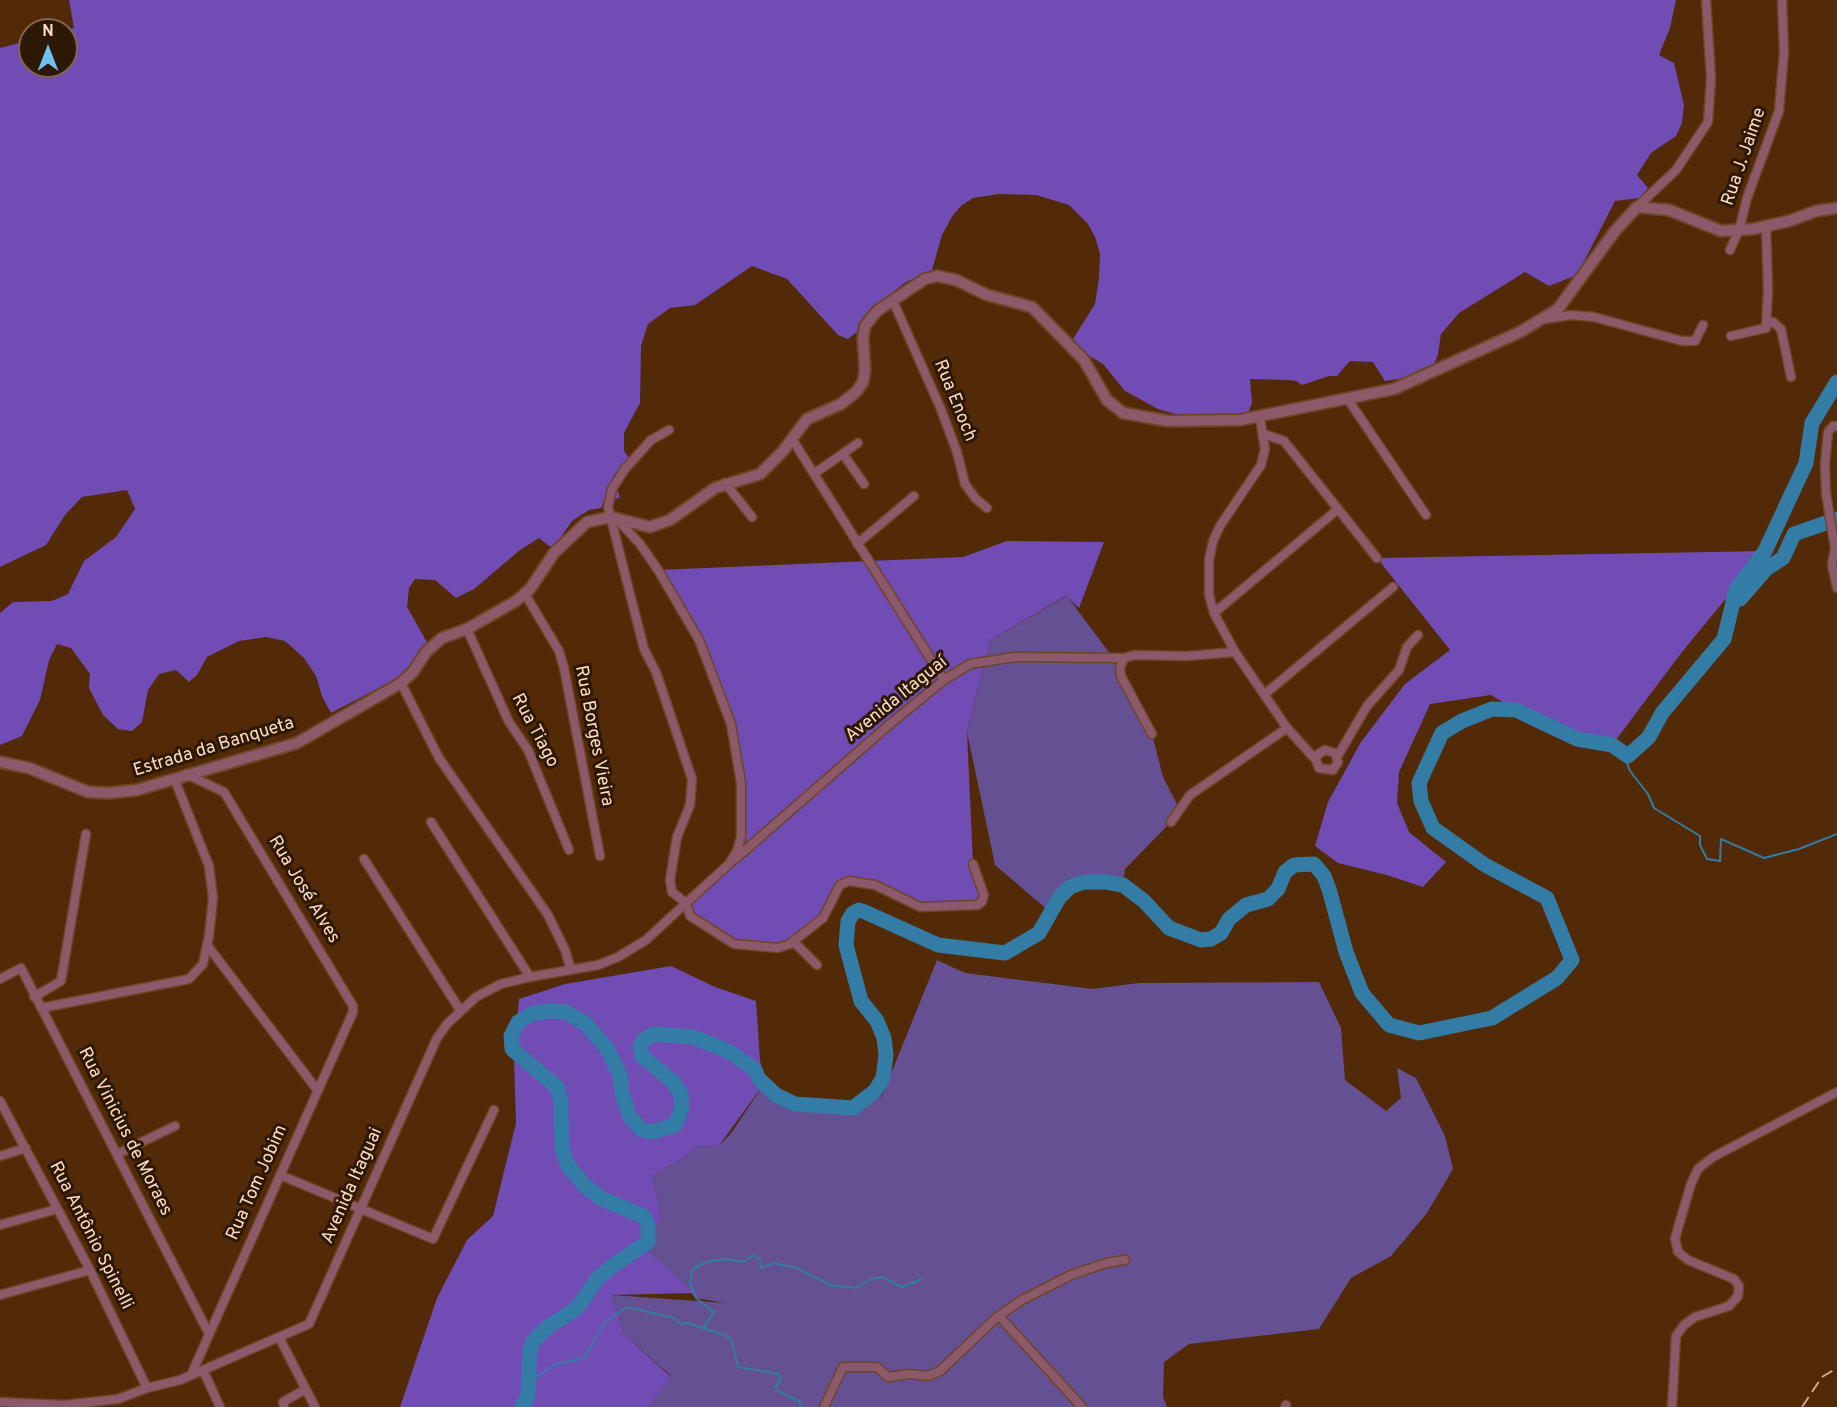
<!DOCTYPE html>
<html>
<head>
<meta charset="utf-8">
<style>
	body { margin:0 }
	#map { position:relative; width:1837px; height:1407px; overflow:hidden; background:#522a07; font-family:Overpass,sans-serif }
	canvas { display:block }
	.north { position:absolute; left:18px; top:18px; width:60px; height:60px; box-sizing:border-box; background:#2d1705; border:2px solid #806652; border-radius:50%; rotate:0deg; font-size:16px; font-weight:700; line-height:24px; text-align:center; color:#fcdcc6 }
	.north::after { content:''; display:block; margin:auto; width:21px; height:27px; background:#6ec2f3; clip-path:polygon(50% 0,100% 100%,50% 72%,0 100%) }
</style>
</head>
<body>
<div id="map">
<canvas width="1837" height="1407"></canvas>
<div class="north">N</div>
</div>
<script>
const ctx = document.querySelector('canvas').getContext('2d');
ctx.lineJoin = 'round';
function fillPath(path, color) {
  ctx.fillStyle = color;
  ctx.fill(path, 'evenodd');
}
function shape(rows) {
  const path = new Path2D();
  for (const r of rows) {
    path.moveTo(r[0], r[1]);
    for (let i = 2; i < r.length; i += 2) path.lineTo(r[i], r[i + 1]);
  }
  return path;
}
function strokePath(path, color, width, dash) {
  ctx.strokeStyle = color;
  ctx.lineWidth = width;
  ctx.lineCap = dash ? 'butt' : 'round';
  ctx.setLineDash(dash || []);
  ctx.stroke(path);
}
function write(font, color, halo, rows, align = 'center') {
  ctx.font = font + ' Overpass,sans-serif';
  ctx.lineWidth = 6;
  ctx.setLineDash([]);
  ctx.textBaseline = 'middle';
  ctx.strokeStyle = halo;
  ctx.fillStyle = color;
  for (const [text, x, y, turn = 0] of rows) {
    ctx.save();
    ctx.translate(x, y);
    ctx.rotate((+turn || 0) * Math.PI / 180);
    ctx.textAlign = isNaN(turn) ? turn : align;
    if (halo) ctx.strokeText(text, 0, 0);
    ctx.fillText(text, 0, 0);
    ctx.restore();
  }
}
fillPath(shape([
	[1067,596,1111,655,1152,734,1163,777,1179,808,1171,822,1125,869,1123,882,1084,880,1070,887,1056,917,995,865,967,732,990,640],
	[937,960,965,973,1093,989,1139,983,1319,982,1341,1028,1345,1080,1386,1111,1401,1098,1397,1068,1416,1078,1445,1136,1453,1169,1427,1213,1391,1256,1351,1278,1319,1329,1189,1344,1164,1362,1163,1397,1167,1407,648,1407,671,1376,624,1334,612,1295,725,1303,696,1298,641,1245,662,1220,653,1176,686,1156,697,1146,718,1147,732,1132,766,1081,796,1103,862,1107,882,1096]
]), '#645092');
fillPath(shape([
	[69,0,1676,0,1670,28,1659,55,1674,63,1684,105,1682,123,1676,136,1651,153,1637,175,1648,188,1640,198,1615,201,1577,275,1549,286,1525,272,1459,313,1441,334,1438,354,1432,370,1421,375,1385,381,1373,362,1350,361,1337,376,1329,376,1302,385,1296,381,1289,380,1250,379,1252,403,1248,413,1239,416,1179,415,1158,409,1125,391,1103,364,1078,349,1073,339,1095,304,1099,278,1100,254,1095,237,1088,224,1069,205,1036,195,999,194,973,198,962,205,953,215,942,235,932,270,906,282,880,302,857,332,848,339,838,335,787,279,752,266,695,305,670,308,648,324,641,346,640,403,624,433,624,451,630,459,613,476,620,498,604,501,601,508,589,510,572,521,554,547,549,546,539,538,520,550,474,589,456,598,435,580,415,579,409,588,407,607,428,644,400,677,331,713,322,696,316,676,304,658,285,641,266,637,239,641,207,657,197,675,189,682,176,670,159,674,148,690,142,722,132,731,118,729,103,715,89,688,90,674,71,648,57,644,49,660,40,700,22,736,0,745,0,613,13,602,52,601,68,594,84,561,116,537,135,509,127,490,82,497,65,515,46,545,0,567,0,48,30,40,30,66,66,66,66,30,74,28],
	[1007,541,1104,542,1079,608,1066,596,990,640,967,732,973,864,983,887,977,905,920,907,875,885,849,881,823,918,778,948,734,944,690,916,695,893,729,864,741,837,741,783,731,724,699,640,658,570,963,557],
	[1765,551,1682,652,1612,745,1516,710,1491,695,1430,704,1399,772,1397,803,1409,832,1446,862,1423,887,1387,875,1338,863,1315,846,1328,802,1361,742,1405,684,1450,650,1377,558],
	[671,966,715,987,756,1001,760,1061,766,1081,718,1147,697,1146,686,1156,653,1176,662,1220,641,1245,694,1293,612,1295,624,1334,671,1377,648,1407,400,1407,437,1298,467,1240,493,1216,516,1123,514,1057,519,999,565,984]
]), '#714cb5');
strokePath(shape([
	[1628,756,1626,761,1630,771,1648,794,1654,808,1700,836,1700,845,1707,859,1720,861,1721,839,1764,858,1799,849,1837,834],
	[703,1329,714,1312,696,1298,690,1282,693,1269,706,1262,725,1259,744,1262,753,1255,760,1259,761,1268,774,1263,796,1268,831,1285,856,1288,871,1279,882,1277,902,1287,922,1279],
	[528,1384,554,1365,584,1358,605,1322,627,1307,674,1318,681,1324,687,1323,725,1335,732,1341,738,1367,779,1374,781,1380,775,1387,778,1391,799,1401,801,1407]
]), '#337ca5', 2);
strokePath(shape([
	[1740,599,1766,569,1783,558,1794,534,1837,519],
	[522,1407,528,1395,530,1350,534,1340,548,1327,577,1308,598,1278,611,1267,648,1242,648,1224,643,1216,602,1199,586,1187,568,1166,562,1149,561,1101,557,1087,512,1049,511,1036,518,1022,534,1013,550,1011,566,1012,586,1024,608,1050,620,1075,622,1093,630,1117,642,1130,652,1132,675,1125,682,1107,681,1094,673,1082,642,1056,640,1047,644,1040,653,1034,693,1037,730,1052,755,1070,759,1079,776,1095,795,1104,853,1108,875,1091,883,1078,886,1055,884,1038,877,1021,861,1001,846,945,848,921,853,913,859,910,865,912,938,945,1005,953,1039,933,1059,898,1070,887,1084,882,1106,882,1123,885,1144,901,1169,928,1201,940,1211,939,1221,933,1229,919,1246,905,1268,899,1278,889,1285,872,1294,865,1314,864,1324,876,1329,889,1346,952,1362,993,1389,1025,1419,1033,1492,1018,1557,978,1572,960,1547,898,1485,865,1433,828,1421,801,1419,783,1442,733,1462,721,1492,709,1516,710,1577,739,1612,745,1628,756,1649,737,1662,713,1724,639,1736,590,1765,551,1806,463,1812,423,1837,382]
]), '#337ca5', 15);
const minor = shape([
	[1637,207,1676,170,1708,122,1711,78,1706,0],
	[1730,250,1739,230,1747,198,1779,111,1784,51,1782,0],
	[893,301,940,407,957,452,965,484,975,498,987,508],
	[1545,319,1571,315,1594,317,1682,341,1695,341,1703,325],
	[1766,323,1773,322,1781,329,1791,377],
	[1731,336,1766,328,1768,291,1766,227],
	[1347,398,1426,515],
	[1260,418,1265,449,1261,465,1220,526,1213,541,1209,560,1209,595,1214,613,1235,652,1287,728,1316,760,1319,768,1333,770,1338,762,1335,753,1325,750,1317,755,1316,760],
	[1837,426,1833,426,1828,432,1825,464,1826,493,1835,548,1832,565,1837,588],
	[1264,434,1284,441,1377,558],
	[792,439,944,680],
	[843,454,864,484],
	[815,473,858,443],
	[725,483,752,517],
	[618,520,640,544,658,570,699,640,731,724,741,783,741,837,737,851,729,864,686,903,690,916,734,944,778,948,790,944,823,918,840,885,849,881,875,885,920,907,977,905,982,902,984,895,973,864],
	[857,544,914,496],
	[525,594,559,651,564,668,600,856],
	[1214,613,1337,510],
	[467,629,509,722,528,750,569,850],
	[401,683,439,758,548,915,565,950,571,970],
	[1265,694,1393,587],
	[1152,734,1121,676,1120,668,1124,658,1134,655,1188,656,1235,652],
	[1337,757,1367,706,1399,670,1407,647,1418,635],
	[186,774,224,792,353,1006,353,1012,191,1375],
	[1171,822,1190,795,1287,728],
	[364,859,460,1010],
	[734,860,890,724,944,680,970,664,1014,657,1124,658],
	[793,941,817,965],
	[207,945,318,1091],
	[530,977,598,965,618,957,646,940,686,903,672,892,670,880,677,837,690,805,692,779,656,672,644,649,608,507,612,489,625,469,651,440,669,430],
	[0,979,21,968,208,1332],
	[34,997,61,981,86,834],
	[41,1008,189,979,203,964,209,936,213,898,209,866,174,778],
	[0,1101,90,1270,147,1388],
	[117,1154,175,1126],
	[0,1156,26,1148],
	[280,1175,433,1239,494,1110],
	[0,1225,57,1209],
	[0,1295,90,1270],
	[999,1316,1082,1407],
	[279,1337,315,1407],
	[203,1370,220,1407],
	[0,1402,64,1405,118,1399,147,1388,180,1380,309,1324,437,1038,447,1024,476,997,501,984,530,977,431,822],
	[284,1407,283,1402,306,1389],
	[824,1407,843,1367,877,1367,888,1377,909,1374,928,1376,940,1371,997,1317,1022,1300,1071,1275,1106,1263,1125,1260],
	[1285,1407,1286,1405],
	[1672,1407,1676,1336,1684,1325,1695,1317,1729,1306,1738,1296,1739,1286,1734,1279,1688,1260,1678,1252,1675,1238,1691,1184,1698,1169,1713,1157,1837,1092]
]);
const tertiary = shape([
	[0,762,29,768,88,792,109,793,137,790,297,743,401,683,413,672,426,652,442,638,467,629,516,601,530,589,554,553,587,522,611,517,650,527,670,520,715,488,760,474,783,451,807,419,841,404,857,391,863,382,865,370,863,338,865,326,877,311,925,279,937,276,956,280,987,295,1032,307,1084,360,1107,400,1123,413,1168,421,1240,420,1394,389,1520,332,1558,309,1615,231,1637,207,1669,210,1721,231,1753,229,1789,221,1816,211,1837,208]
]);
strokePath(minor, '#6d4626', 11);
strokePath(tertiary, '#6d4626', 14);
strokePath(minor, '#8c596b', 8);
strokePath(tertiary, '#8c596b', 10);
strokePath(shape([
	[1802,1407,1822,1377,1837,1368]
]), '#ccaa90', 2, [12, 6]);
write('18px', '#fcdcc6', '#2d1705', [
	["Rua J. Jaime",1745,157,-71],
	["Rua Enoch",954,401,68],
	["Avenida Itaguaí",897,700,-39],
	["Rua Tiago",534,731,62],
	["Rua Borges Vieira",593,736,79],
	["Estrada da Banqueta",214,748,-17],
	["Rua José Alves",303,890,59],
	["Rua Vinicius de Moraes",124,1132,63],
	["Rua Tom Jobim",258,1183,-66],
	["Avenida Itaguai",353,1186,-66],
	["Rua Antônio Spinelli",90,1236,63]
]);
</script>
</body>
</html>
